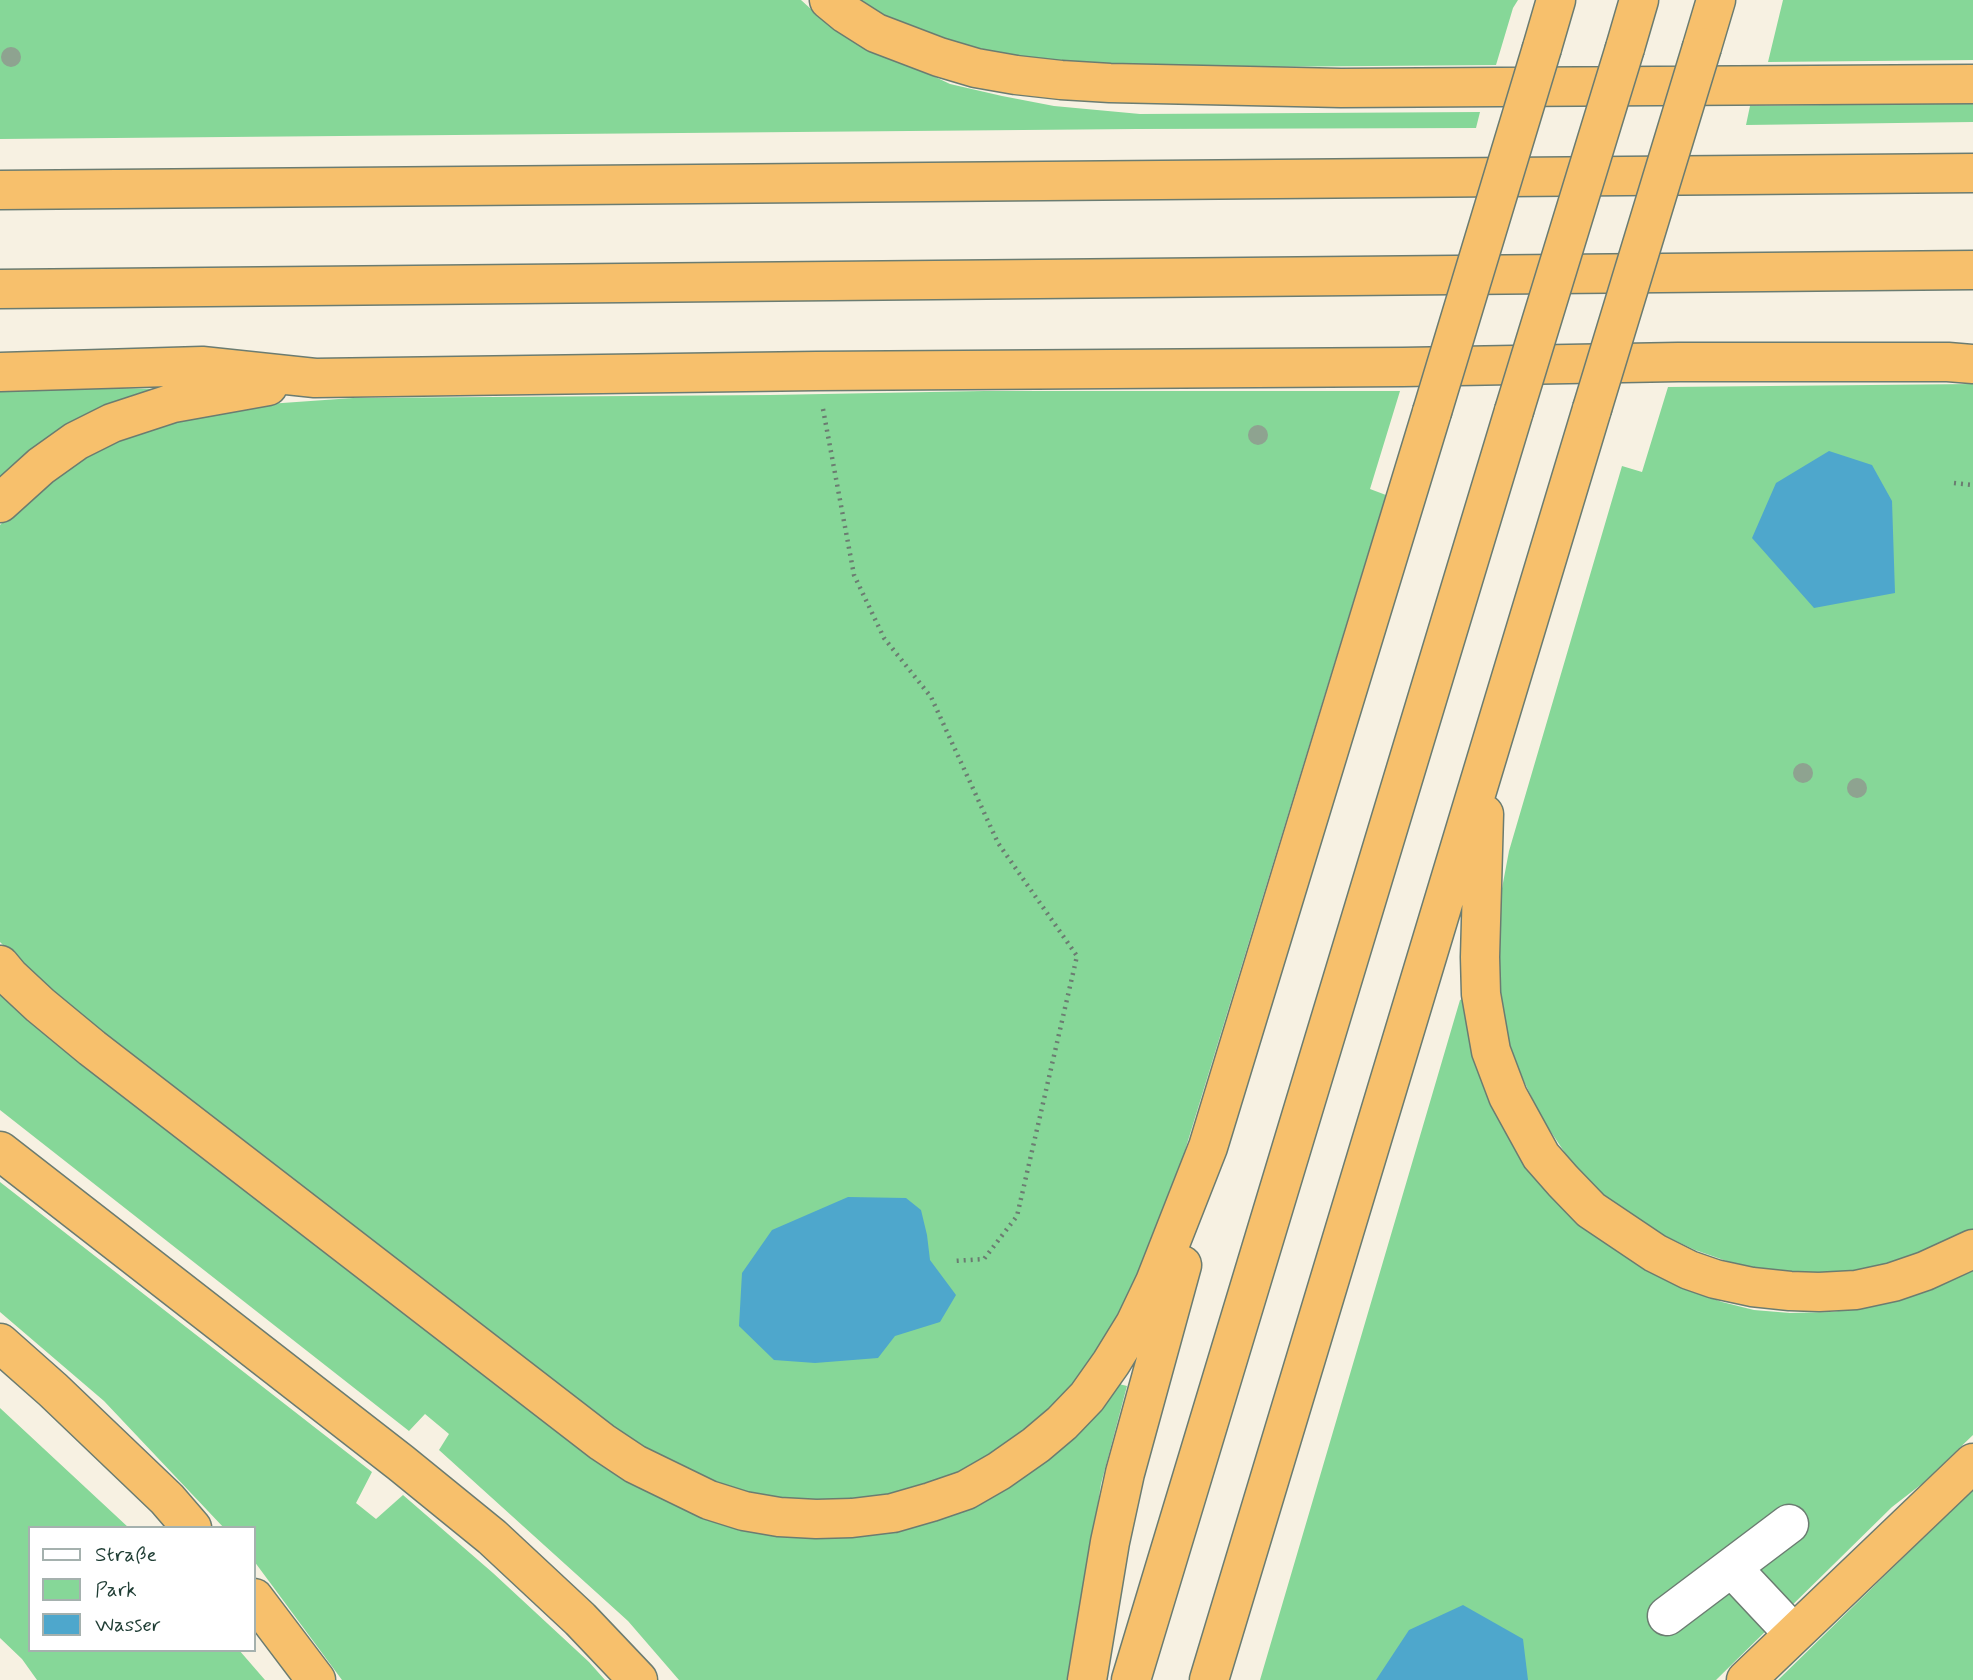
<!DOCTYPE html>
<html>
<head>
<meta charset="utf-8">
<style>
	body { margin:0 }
	#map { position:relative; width:1973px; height:1680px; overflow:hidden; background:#f7f1e2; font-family:Mynerve,sans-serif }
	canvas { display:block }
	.legend { position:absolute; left:28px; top:1526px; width:228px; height:126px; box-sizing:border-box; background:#fff; border:2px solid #a5b1ae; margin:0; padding:9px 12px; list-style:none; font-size:21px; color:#1f3d34 }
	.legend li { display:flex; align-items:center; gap:14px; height:35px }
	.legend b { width:35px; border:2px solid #a5b1ae }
</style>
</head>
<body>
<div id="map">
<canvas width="1973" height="1680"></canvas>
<ul class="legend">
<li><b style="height:9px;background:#fff"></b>Straße</li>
<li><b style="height:19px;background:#86d798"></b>Park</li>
<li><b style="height:19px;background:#4ea7cc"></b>Wasser</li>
</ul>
</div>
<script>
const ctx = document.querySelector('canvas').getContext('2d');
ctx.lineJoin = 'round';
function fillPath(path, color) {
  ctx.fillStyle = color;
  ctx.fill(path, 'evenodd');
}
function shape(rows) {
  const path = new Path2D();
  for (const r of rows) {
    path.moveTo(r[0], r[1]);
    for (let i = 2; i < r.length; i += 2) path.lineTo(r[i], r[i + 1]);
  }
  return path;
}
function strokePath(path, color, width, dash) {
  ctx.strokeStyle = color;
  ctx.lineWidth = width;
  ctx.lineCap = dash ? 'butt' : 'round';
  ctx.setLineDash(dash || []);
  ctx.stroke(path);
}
fillPath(shape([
	[0,0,801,0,812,10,852,37,950,84,1002,96,1054,106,1140,114,1480,112,1476,128,1136,129,0,139],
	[857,0,1518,0,1513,8,1496,65,1250,67,1094,66,995,56,888,21],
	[1783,0,1973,0,1973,60,1768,62],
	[1973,103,1973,122,1746,125,1750,106],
	[1973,384,1973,1231,1952,1242,1888,1264,1856,1271,1823,1274,1781,1272,1738,1265,1695,1250,1663,1235,1634,1218,1600,1194,1575,1168,1541,1117,1513,1058,1497,998,1497,915,1509,851,1622,466,1642,472,1668,387],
	[36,386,158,389,0,478,0,387],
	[984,391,1400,391,1370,489,1386,495,1152,1258,1104,1347,1044,1421,977,1467,910,1494,801,1503,731,1491,630,1441,50,992,0,942,0,525,24,500,93,451,174,420,254,405,353,398,770,395],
	[0,987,396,1306,533,1413,595,1458,651,1494,695,1513,887,1530,1115,1383,1127,1386,1101,1484,1076,1644,1068,1680,679,1680,628,1621,439,1450,449,1434,425,1414,409,1431,0,1110],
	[1467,997,1480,1067,1690,1290,1722,1302,1754,1310,1790,1313,1831,1312,1868,1307,1973,1263,1973,1435,1923,1483,1892,1507,1716,1680,1260,1680,1460,1000],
	[0,1182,372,1472,356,1503,376,1519,403,1495,493,1573,589,1662,605,1680,342,1680,254,1561,254,1528,224,1528,104,1401,0,1312],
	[0,1408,129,1528,30,1528,30,1650,239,1650,265,1680,37,1680,22,1659,0,1638],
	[1973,1490,1973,1680,1778,1680,1907,1554]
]), '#86d798');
fillPath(shape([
	[1829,451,1872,465,1892,501,1895,593,1814,608,1752,538,1776,483],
	[848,1197,906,1198,921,1210,927,1235,930,1260,956,1295,940,1322,895,1336,878,1358,815,1363,774,1360,739,1326,742,1273,772,1230],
	[1463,1605,1523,1639,1528,1680,1376,1680,1409,1630]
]), '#4ea7cc');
const minor = shape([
	[1732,1568,1793,1633],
	[1667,1616,1789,1524]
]);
const highway = shape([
	[829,0,846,14,876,33,939,57,976,68,1016,75,1061,80,1110,83,1341,88,1973,84],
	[1702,47,1716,0],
	[1542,48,1556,0],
	[1625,48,1639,0],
	[0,190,1973,173],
	[0,289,1973,270],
	[0,372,202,366,315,378,816,371,1403,367,1678,362,1948,362,1973,364],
	[0,503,41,466,76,441,112,423,173,403,268,386],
	[1484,814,1480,957,1481,994,1491,1051,1508,1096,1541,1156,1563,1181,1591,1210,1655,1253,1689,1270,1715,1279,1752,1287,1790,1291,1819,1292,1856,1290,1893,1282,1925,1271,1973,1249],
	[0,965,10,977,40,1005,92,1048,602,1442,635,1464,709,1500,744,1511,779,1517,816,1519,852,1518,893,1513,931,1502,966,1490,999,1471,1036,1445,1062,1423,1087,1397,1111,1363,1135,1324,1155,1282,1208,1147,1432,412],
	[0,1151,401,1463,492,1537,580,1619,638,1680],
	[0,1343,53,1390,167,1499,192,1528],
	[254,1598,316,1680],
	[1087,1680,1110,1542,1125,1473,1182,1265],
	[1131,1680,1514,411],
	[1209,1680,1592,409],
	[1746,1680,1973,1463]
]);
strokePath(minor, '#6b7c71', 41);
strokePath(highway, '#6b7c71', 41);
strokePath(shape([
	[823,409,854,575,884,638,931,697,998,843,1077,956,1017,1216,984,1259,954,1261],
	[1954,483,1973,485]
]), '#6b7c71', 4.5, [2, 5]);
strokePath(minor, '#fff', 38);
strokePath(highway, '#f7c06c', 38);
const highwayBridge = shape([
	[1592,409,1702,47],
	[1514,411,1625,48],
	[1432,412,1542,48]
]);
strokePath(highwayBridge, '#6b7c71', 41, []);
strokePath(highwayBridge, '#f7c06c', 38);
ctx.fillStyle = '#8ea390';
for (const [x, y] of [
	[11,57],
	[1258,435],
	[1803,773],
	[1857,788]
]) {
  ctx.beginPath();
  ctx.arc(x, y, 10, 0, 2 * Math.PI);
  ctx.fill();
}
</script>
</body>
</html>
